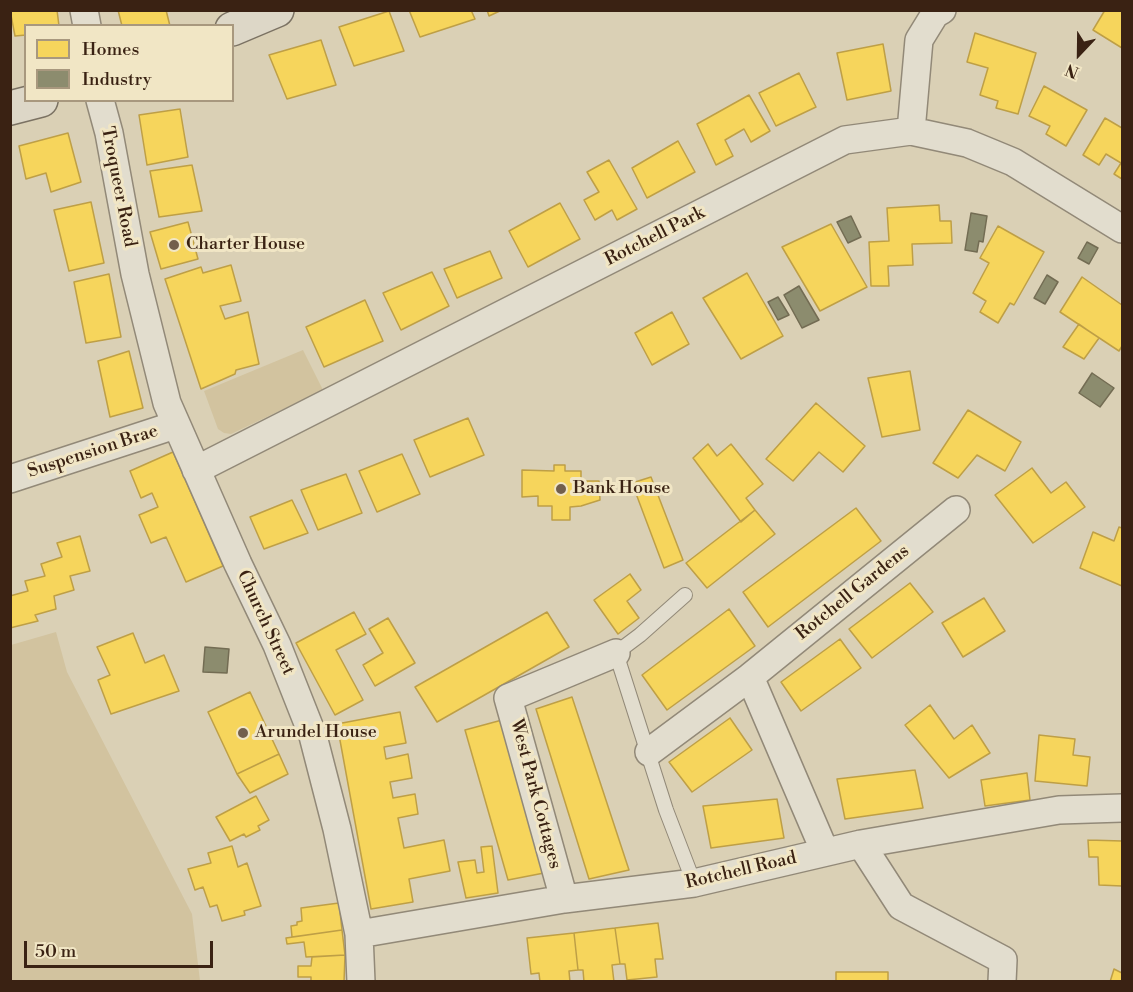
<!DOCTYPE html>
<html>
<head>
<meta charset="utf-8">
<style>
	body { margin:0 }
	#map { position:relative; width:1133px; height:992px; overflow:hidden; background:#dad0b5; font-family:"Libre Bodoni",serif }
	canvas { display:block }
	.frame { position:absolute; inset:0; border:12px solid #3a2213; pointer-events:none }
	.legend { position:absolute; left:24px; top:24px; width:210px; height:78px; box-sizing:border-box; background:#f1e6c5; border:2px solid #a8987e; margin:0; padding:8px 10px; list-style:none; font-size:18px; color:#3a2213 }
	.legend li { display:flex; align-items:center; gap:12px; height:30px }
	.legend b { width:30px; border:2px solid #a8987e }
	.north { position:absolute; left:1049px; top:24px; width:60px; height:60px; -webkit-text-stroke:4px #f1e6c5; paint-order:stroke; rotate:202deg; font-size:16px; font-weight:700; line-height:24px; text-align:center; color:#3a2213 }
	.north::after { content:''; display:block; margin:auto; width:21px; height:27px; background:#3a2213; clip-path:polygon(50% 0,100% 100%,50% 72%,0 100%) }
	.scale { position:absolute; left:24px; top:941px; width:189px; height:27px; box-sizing:border-box; border:3px solid #3a2213; border-top:0; padding-left:8px; font-size:18px; line-height:21px; white-space:nowrap; color:#3a2213; -webkit-text-stroke:4px #f1e6c5; paint-order:stroke }
</style>
</head>
<body>
<div id="map">
<canvas width="1133" height="992"></canvas>
<div class="frame"></div>
<ul class="legend">
<li><b style="height:16px;background:#f6d55c"></b>Homes</li>
<li><b style="height:16px;background:#8c8c6e"></b>Industry</li>
</ul>
<div class="north">N</div>
<div class="scale">50 m</div>
</div>
<script>
const ctx = document.querySelector('canvas').getContext('2d');
ctx.lineJoin = 'round';
function fillPath(path, color) {
  ctx.fillStyle = color;
  ctx.fill(path, 'evenodd');
}
function shape(rows) {
  const path = new Path2D();
  for (const r of rows) {
    path.moveTo(r[0], r[1]);
    for (let i = 2; i < r.length; i += 2) path.lineTo(r[i], r[i + 1]);
  }
  return path;
}
function strokePath(path, color, width, dash) {
  ctx.strokeStyle = color;
  ctx.lineWidth = width;
  ctx.lineCap = dash ? 'butt' : 'round';
  ctx.setLineDash(dash || []);
  ctx.stroke(path);
}
function write(font, color, halo, rows, align = 'center') {
  ctx.font = font + ' "Libre Bodoni",serif';
  ctx.lineWidth = 6;
  ctx.setLineDash([]);
  ctx.textBaseline = 'middle';
  ctx.strokeStyle = halo;
  ctx.fillStyle = color;
  for (const [text, x, y, turn = 0] of rows) {
    ctx.save();
    ctx.translate(x, y);
    ctx.rotate((+turn || 0) * Math.PI / 180);
    ctx.textAlign = isNaN(turn) ? turn : align;
    if (halo) ctx.strokeText(text, 0, 0);
    ctx.fillText(text, 0, 0);
    ctx.restore();
  }
}
fillPath(shape([
	[303,350,323,390,231,434,224,433,218,429,204,391],
	[56,632,67,672,192,914,200,981,11,981,11,645]
]), '#d2c39f');
const homes = shape([
	[10,10,57,10,59,26,26,26,26,35,15,36,10,10],
	[118,10,166,10,170,26,122,26,118,10],
	[409,10,471,10,475,19,420,37,409,10],
	[487,10,502,10,489,16,487,10],
	[1105,10,1122,10,1122,48,1093,30,1105,10],
	[389,11,404,51,354,66,339,27,389,11],
	[975,33,1036,53,1018,114,996,108,998,101,980,95,988,68,967,62,975,33],
	[321,40,336,85,287,99,269,55,321,40],
	[883,44,891,91,847,100,837,53,883,44],
	[799,73,816,107,776,126,759,93,799,73],
	[1044,86,1087,110,1066,146,1046,134,1050,126,1029,116,1044,86],
	[749,95,770,131,751,142,744,129,725,140,733,156,716,165,697,124,749,95],
	[180,109,188,157,147,165,139,115,180,109],
	[1105,118,1122,128,1122,179,1114,174,1121,163,1106,154,1099,165,1083,155,1105,118],
	[68,133,81,182,51,192,46,173,26,179,19,146,68,133],
	[678,141,695,172,647,198,632,168,678,141],
	[609,160,637,209,617,220,612,210,595,220,584,200,599,192,587,172,609,160],
	[192,165,202,211,159,217,150,171,192,165],
	[91,202,104,263,69,271,54,210,91,202],
	[560,203,580,239,528,267,509,231,560,203],
	[939,205,940,221,951,221,952,243,912,244,913,265,888,266,889,286,871,286,869,242,889,241,887,208,939,205],
	[188,222,198,259,161,269,150,232,188,222],
	[831,224,867,287,820,311,782,247,831,224],
	[998,226,1044,252,1014,305,1010,303,998,323,980,312,986,301,973,293,989,263,980,258,998,226],
	[490,251,502,278,457,298,444,269,490,251],
	[231,265,241,301,220,306,225,319,248,312,259,364,236,370,235,374,201,389,165,279,201,267,203,273,231,265],
	[432,272,449,306,401,330,383,293,432,272],
	[747,273,783,336,741,359,703,298,747,273],
	[109,274,121,337,86,343,74,282,109,274],
	[1082,277,1122,305,1122,346,1119,351,1060,312,1082,277],
	[365,300,383,341,324,367,306,327,365,300],
	[672,312,689,344,652,365,635,333,672,312],
	[1079,324,1099,338,1084,359,1063,347,1079,324],
	[129,351,143,408,110,417,98,361,129,351],
	[910,371,920,430,882,437,868,378,910,371],
	[816,403,865,446,843,472,819,452,793,481,766,459,816,403],
	[968,410,1021,442,1005,471,977,455,958,478,933,463,968,410],
	[468,418,484,455,430,477,414,440,468,418],
	[708,444,717,456,731,444,763,484,746,498,755,510,741,522,693,458,708,444],
	[173,452,223,566,186,582,166,537,151,543,139,515,158,507,152,493,141,498,130,471,173,452],
	[402,454,420,494,377,512,359,471,402,454],
	[554,465,565,465,565,471,581,471,581,481,599,481,600,500,581,506,570,507,570,520,552,520,552,506,538,506,538,496,522,497,522,470,554,471,554,465],
	[1032,468,1051,493,1066,482,1085,507,1033,543,995,495,1032,468],
	[346,474,362,513,318,530,301,490,346,474],
	[651,477,683,560,664,568,632,483,651,477],
	[292,500,308,533,264,549,250,517,292,500],
	[856,508,881,541,768,627,743,592,856,508],
	[755,510,775,534,707,588,686,563,755,510],
	[1119,527,1122,528,1122,586,1080,568,1093,532,1114,541,1119,527],
	[80,536,90,571,70,576,74,590,54,596,56,609,35,615,38,621,10,628,10,596,28,591,25,581,45,576,41,564,62,557,57,543,80,536],
	[630,574,641,590,627,601,639,618,618,634,594,600,630,574],
	[910,583,933,612,872,658,849,629,910,583],
	[984,598,1005,631,963,657,942,623,984,598],
	[729,609,755,646,667,710,642,675,729,609],
	[354,612,366,634,336,650,363,700,335,715,296,643,354,612],
	[547,612,569,647,437,722,415,687,547,612],
	[388,618,415,663,375,686,363,665,383,653,369,629,388,618],
	[133,633,145,663,164,655,179,691,111,714,98,680,110,675,97,647,133,633],
	[840,639,861,668,801,711,781,682,840,639],
	[250,692,279,754,237,774,208,712,250,692],
	[572,697,629,870,589,879,536,709,572,697],
	[930,705,954,739,972,725,990,753,949,778,905,725,930,705],
	[400,712,406,743,384,747,386,759,408,754,412,778,390,782,393,798,415,794,418,814,398,818,404,848,444,840,450,871,409,879,413,902,371,909,337,724,400,712],
	[730,718,752,750,692,792,669,762,730,718],
	[502,720,544,873,508,880,465,730,502,720],
	[1039,735,1075,739,1073,755,1090,757,1087,786,1035,781,1039,735],
	[279,754,288,774,250,793,237,774,279,754],
	[915,770,923,808,845,819,837,779,915,770],
	[1027,773,1030,800,985,806,981,780,1027,773],
	[256,796,269,820,258,826,260,830,246,837,244,834,230,841,216,817,256,796],
	[777,799,784,838,711,848,703,806,777,799],
	[1088,840,1122,841,1122,886,1099,885,1098,857,1089,857,1088,840],
	[232,846,238,867,247,863,261,906,244,911,245,915,222,921,217,905,210,907,203,887,195,890,188,869,211,863,208,853,232,846],
	[492,846,498,893,466,898,458,862,475,860,477,873,484,872,481,847,492,846],
	[339,903,342,930,292,937,291,926,297,925,297,922,302,921,301,908,339,903],
	[658,923,663,959,655,959,657,977,627,980,625,964,620,964,615,928,658,923],
	[615,928,620,964,612,965,614,982,584,982,583,970,578,970,574,933,615,928],
	[342,930,345,955,306,957,304,942,287,944,286,938,342,930],
	[574,933,578,970,569,971,570,982,540,982,539,973,531,974,527,938,574,933],
	[345,955,344,982,311,982,311,977,298,977,298,966,311,966,312,957,345,955],
	[1114,969,1122,973,1122,982,1110,982,1114,969],
	[836,972,888,972,888,982,836,982,836,972]
]);
fillPath(homes, '#f6d55c');
strokePath(homes, '#be9f46', 1.5);
const industry = shape([
	[971,213,987,216,983,242,979,241,977,252,965,250,971,213],
	[851,216,861,237,848,243,837,222,851,216],
	[1087,242,1098,248,1089,264,1078,258,1087,242],
	[1047,275,1058,282,1045,304,1034,298,1047,275],
	[799,286,819,320,802,328,784,295,799,286],
	[778,297,789,315,778,320,768,302,778,297],
	[1092,373,1114,388,1100,407,1079,393,1092,373],
	[205,647,229,649,227,673,203,672,205,647]
]);
fillPath(industry, '#8c8c6e');
strokePath(industry, '#736c53', 1.5);
const service = shape([
	[685,595,640,635,616,653,666,810,694,883]
]);
const minor = shape([
	[84,10,87,26],
	[100,100,109,133,135,274,167,403,238,564,277,645,313,736,337,829,359,934,361,982],
	[911,131,919,40,935,14,942,10],
	[196,470,845,140,911,131,967,143,1013,162,1122,229],
	[10,479,175,425],
	[750,677,956,510],
	[649,752,750,677,825,852],
	[861,844,901,906,1003,960,1002,982],
	[564,899,508,698,616,653],
	[359,934,564,899,694,883,861,844,1059,810,1122,808]
]);
const primary = shape([
	[232,29,277,10],
	[10,108,41,100]
]);
strokePath(service, '#928978', 16);
strokePath(minor, '#928978', 30);
strokePath(primary, '#7b7263', 36);
strokePath(service, '#e2ddce', 14);
strokePath(minor, '#e2ddce', 27);
strokePath(primary, '#ddd7c7', 33);
for (const [x, y, r, color] of [
	[174,245,6,"#725f4c"],
	[561,489,6,"#725f4c"],
	[243,733,6,"#725f4c"]
]) {
  const dot = new Path2D();
  dot.arc(x, y, r, 0, 2 * Math.PI);
  ctx.fillStyle = color;
  ctx.fill(dot);
  strokePath(dot, '#f1e6c5', 2);
}
write('18px', '#3a2213', '#f1e6c5', [
	["Troqueer Road",118,187,79],
	["Rotchell Park",655,237,-27],
	["Suspension Brae",93,452,-18],
	["Rotchell Gardens",853,593,-39],
	["Church Street",265,623,65],
	["West Park Cottages",535,794,75],
	["Rotchell Road",741,871,-13]
]);
write('18px', '#3a2213', '#f1e6c5', [
	["Charter House",186,245],
	["Bank House",573,489],
	["Arundel House",255,733]
], 'left');
</script>
</body>
</html>
